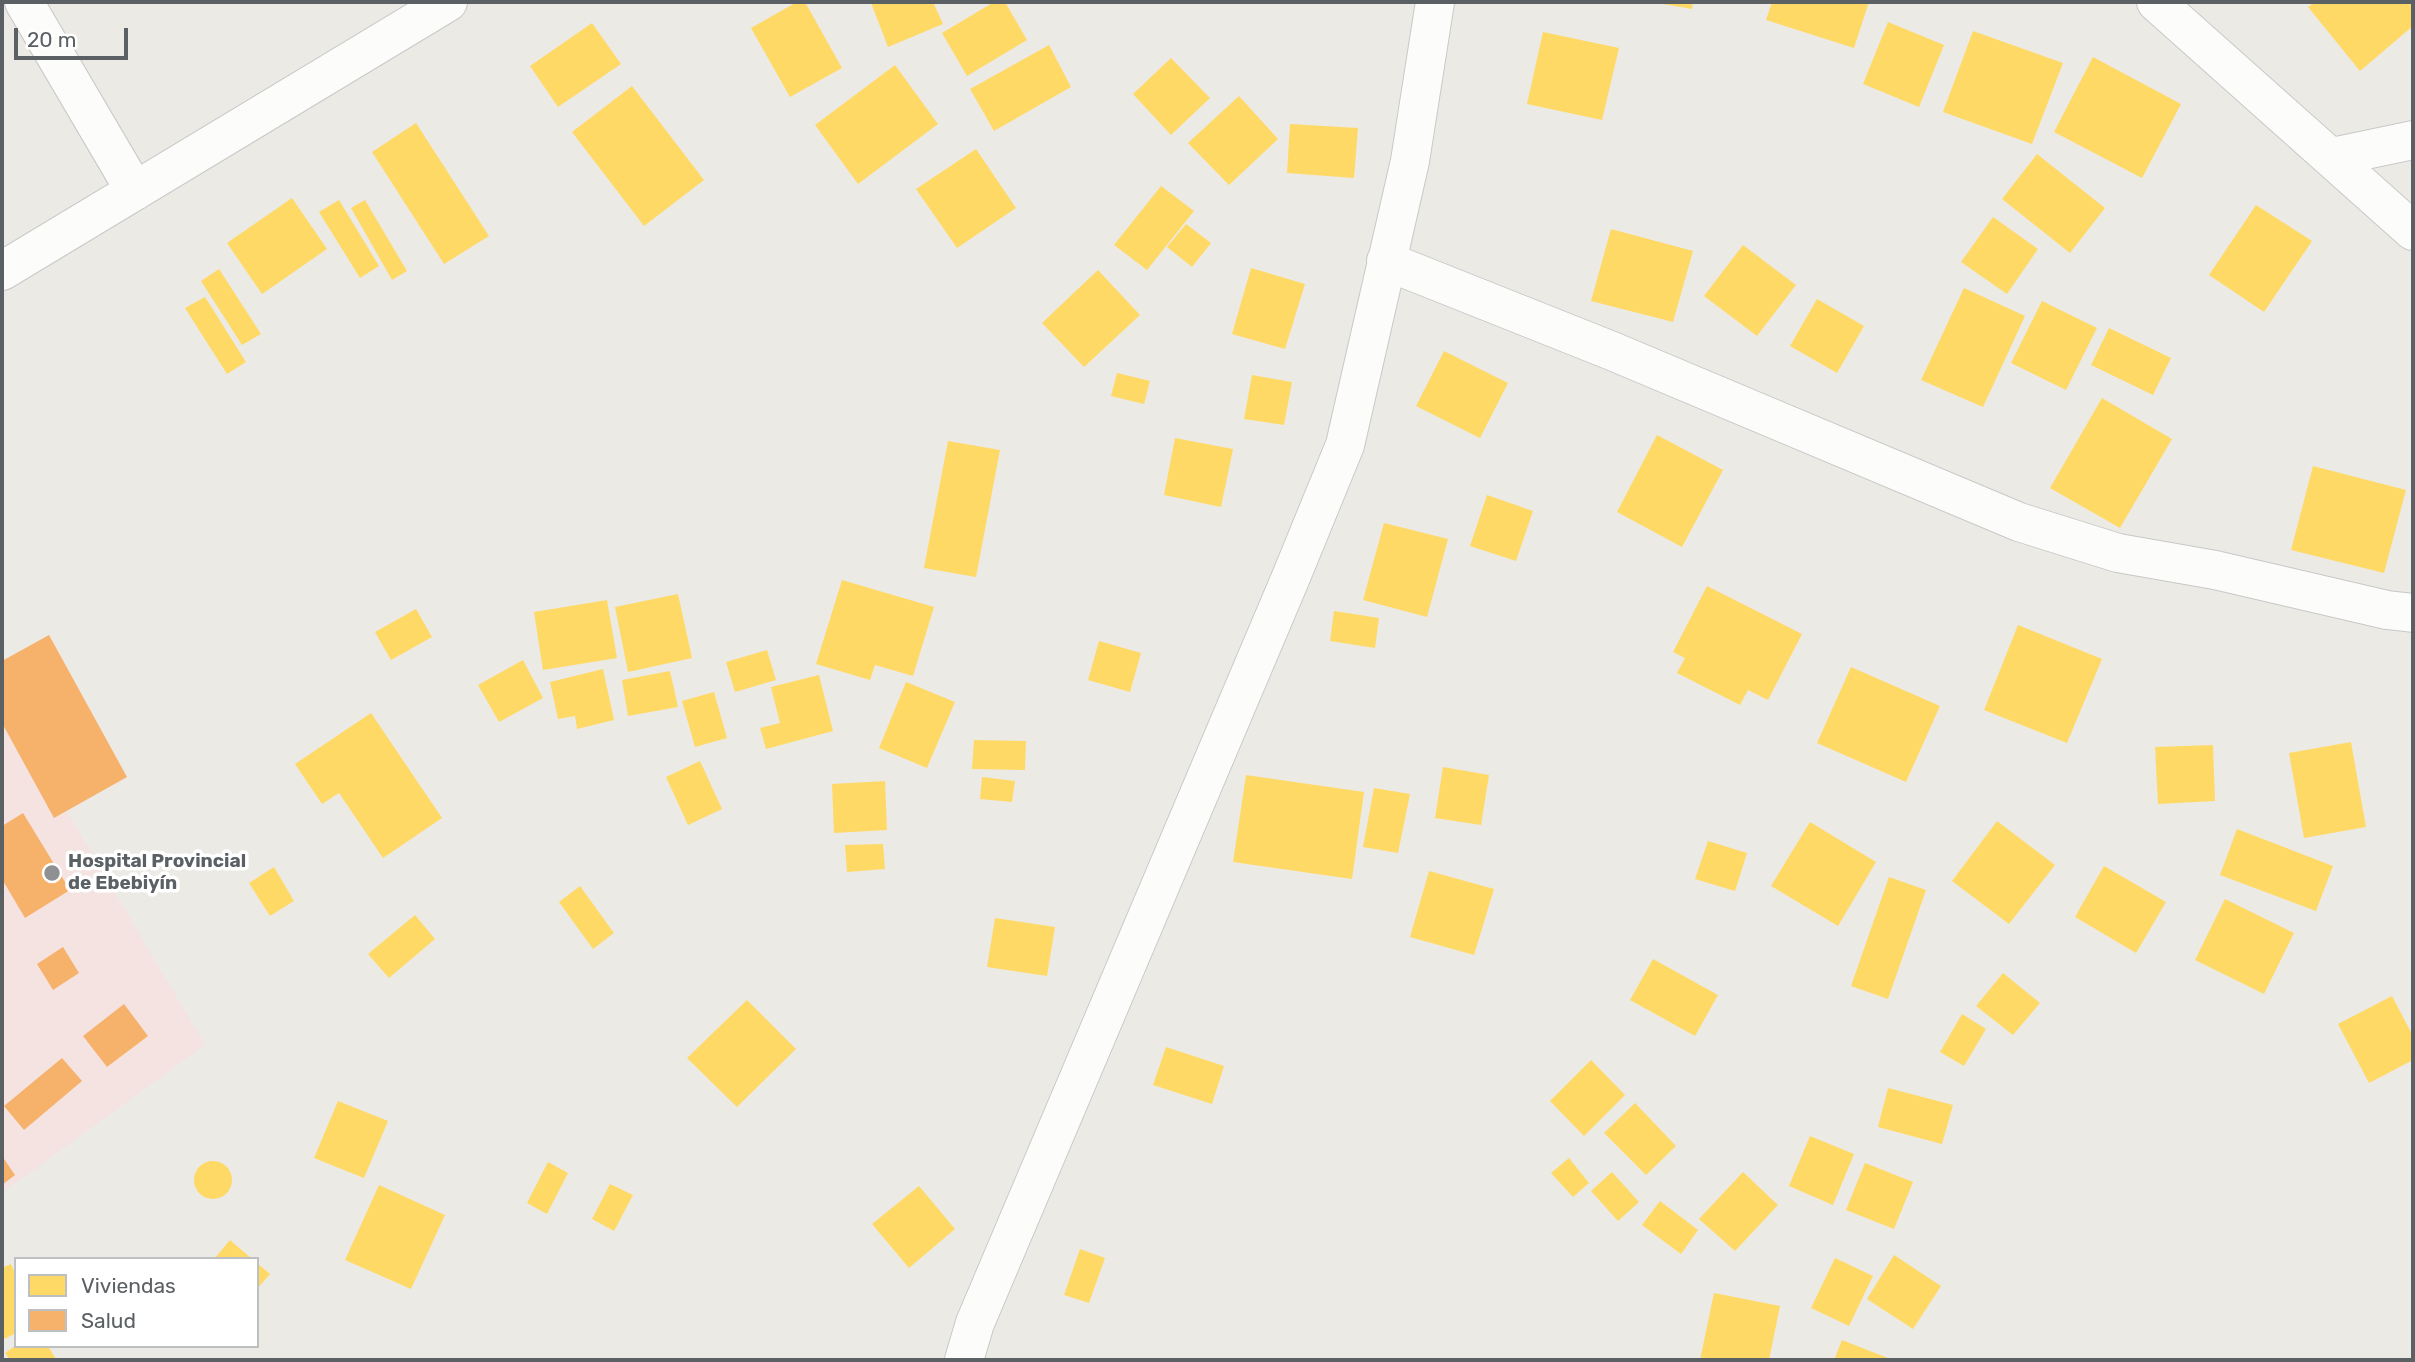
<!DOCTYPE html>
<html>
<head>
<meta charset="utf-8">
<style>
	body { margin:0 }
	#map { position:relative; width:2415px; height:1362px; overflow:hidden; background:#eceae5; font-family:Rubik,sans-serif }
	canvas { display:block }
	.frame { position:absolute; inset:0; border:4px solid #5b6064; pointer-events:none }
	.legend { position:absolute; left:14px; top:1257px; width:245px; height:91px; box-sizing:border-box; background:#fff; border:2px solid #bdbfc1; margin:0; padding:9px 12px; list-style:none; font-size:21px; color:#5b6064 }
	.legend li { display:flex; align-items:center; gap:14px; height:35px }
	.legend b { width:35px; border:2px solid #bdbfc1 }
	.scale { position:absolute; left:14px; top:28px; width:114px; height:32px; box-sizing:border-box; border:4px solid #5b6064; border-top:0; padding-left:9px; font-size:21px; line-height:24px; white-space:nowrap; color:#5b6064; -webkit-text-stroke:5px #fff; paint-order:stroke }
</style>
</head>
<body>
<div id="map">
<canvas width="2415" height="1362"></canvas>
<div class="frame"></div>
<ul class="legend">
<li><b style="height:19px;background:#ffd966"></b>Viviendas</li>
<li><b style="height:19px;background:#f6b26b"></b>Salud</li>
</ul>
<div class="scale">20 m</div>
</div>
<script>
const ctx = document.querySelector('canvas').getContext('2d');
ctx.lineJoin = 'round';
function fillPath(path, color) {
  ctx.fillStyle = color;
  ctx.fill(path, 'evenodd');
}
function shape(rows) {
  const path = new Path2D();
  for (const r of rows) {
    if (r.length === 3) {
      path.moveTo(r[0] + r[2], r[1]);
      path.arc(r[0], r[1], r[2], 0, 2 * Math.PI);
      continue;
    }
    path.moveTo(r[0], r[1]);
    for (let i = 2; i < r.length; i += 2) path.lineTo(r[i], r[i + 1]);
  }
  return path;
}
function strokePath(path, color, width, dash) {
  ctx.strokeStyle = color;
  ctx.lineWidth = width;
  ctx.lineCap = dash ? 'butt' : 'round';
  ctx.setLineDash(dash || []);
  ctx.stroke(path);
}
function write(font, color, halo, rows, align = 'center') {
  ctx.font = font + ' Rubik,sans-serif';
  ctx.lineWidth = 7;
  ctx.setLineDash([]);
  ctx.textBaseline = 'middle';
  ctx.strokeStyle = halo;
  ctx.fillStyle = color;
  for (const [text, x, y, turn = 0] of rows) {
    ctx.save();
    ctx.translate(x, y);
    ctx.rotate((+turn || 0) * Math.PI / 180);
    ctx.textAlign = isNaN(turn) ? turn : align;
    if (halo) ctx.strokeText(text, 0, 0);
    ctx.fillText(text, 0, 0);
    ctx.restore();
  }
}
fillPath(shape([
	[2,701,205,1045,2,1193]
]), '#f5e3e1');
fillPath(shape([
	[797,2,805,2,842,68,790,97,751,28],
	[874,2,933,2,943,24,888,47,871,3],
	[994,2,1005,2,1027,40,967,76,942,33],
	[1651,2,1693,2,1692,9],
	[1772,2,1869,2,1854,48,1766,20],
	[2315,2,2413,2,2413,26,2360,71,2308,7],
	[1888,22,1944,45,1919,107,1863,84],
	[592,23,621,64,558,107,530,66],
	[1973,31,2063,63,2032,144,1943,112],
	[1543,32,1619,48,1602,120,1527,104],
	[1049,45,1071,87,994,131,970,89],
	[2093,57,2181,104,2142,178,2054,132],
	[1171,58,1210,98,1171,135,1133,94],
	[895,65,938,124,858,184,815,125],
	[632,86,704,180,644,226,572,132],
	[1239,96,1278,139,1229,185,1188,143],
	[416,123,489,236,444,264,372,152],
	[1290,124,1358,128,1354,178,1287,173],
	[976,149,1016,208,957,248,916,189],
	[2037,154,2105,208,2070,253,2002,199],
	[1161,186,1194,211,1147,270,1114,245],
	[292,198,327,249,262,294,227,243],
	[339,200,379,266,360,278,319,212],
	[365,200,407,271,392,280,351,208],
	[2256,205,2312,241,2264,312,2209,275],
	[1993,217,2038,249,2007,294,1961,262],
	[1186,224,1211,243,1192,267,1167,247],
	[1611,229,1693,251,1673,322,1591,301],
	[1743,245,1796,285,1757,336,1704,296],
	[1251,268,1305,284,1285,349,1232,334],
	[219,269,261,334,242,345,201,281],
	[1098,270,1140,315,1084,367,1042,323],
	[1964,288,2025,316,1983,407,1921,380],
	[205,297,246,362,227,374,185,308],
	[1817,299,1864,326,1837,373,1790,346],
	[2042,301,2097,328,2066,390,2011,363],
	[2109,328,2171,358,2153,395,2091,365],
	[1444,351,1508,383,1480,438,1416,406],
	[1117,373,1150,381,1144,404,1111,396],
	[1252,375,1292,382,1284,425,1244,419],
	[2102,398,2172,439,2120,528,2050,488],
	[1657,435,1723,470,1682,547,1617,512],
	[1175,438,1233,449,1221,507,1164,495],
	[948,441,1000,450,976,577,924,568],
	[2313,466,2406,490,2384,573,2291,550],
	[1487,495,1533,511,1516,561,1470,546],
	[1384,523,1448,539,1427,617,1363,600],
	[842,580,934,607,913,676,875,665,870,680,816,664],
	[1707,586,1802,634,1768,700,1748,690,1740,705,1677,673,1685,658,1673,652],
	[678,594,692,658,628,672,615,607],
	[607,600,617,658,543,670,534,612],
	[416,609,432,637,391,660,375,632],
	[1334,611,1379,618,1375,648,1330,641],
	[2018,625,2102,659,2067,743,1984,710],
	[1099,641,1141,653,1130,692,1088,680],
	[767,650,776,680,735,692,726,662],
	[523,660,543,698,499,722,478,685],
	[1851,667,1940,706,1906,782,1817,743],
	[603,669,614,720,577,729,575,716,558,719,550,682],
	[670,671,678,707,628,716,622,680],
	[819,675,833,731,766,749,760,728,780,723,771,687],
	[906,682,955,702,927,768,879,748],
	[714,692,727,738,695,747,682,701],
	[371,713,442,818,383,858,339,793,322,804,295,764],
	[974,740,1026,741,1025,770,972,769],
	[2351,742,2366,827,2304,838,2289,753],
	[2213,745,2215,801,2158,804,2155,747],
	[700,761,722,809,688,825,666,777],
	[1443,767,1489,775,1481,825,1435,818],
	[1246,775,1364,792,1352,879,1233,862],
	[982,777,1015,781,1012,802,980,799],
	[885,781,887,830,834,833,832,784],
	[1374,788,1410,794,1398,853,1363,847],
	[1997,821,2055,865,2009,924,1952,881],
	[1810,822,1876,862,1838,926,1771,886],
	[2237,829,2333,866,2316,911,2220,875],
	[1708,841,1747,853,1735,891,1695,879],
	[883,844,885,869,847,872,845,845],
	[2104,866,2166,902,2136,953,2075,917],
	[274,867,294,901,270,916,249,883],
	[1429,871,1494,889,1474,955,1410,937],
	[1889,877,1926,890,1888,999,1851,986],
	[580,886,614,933,593,949,559,902],
	[2225,899,2294,933,2264,994,2195,960],
	[415,915,435,939,389,978,368,954],
	[995,918,1055,927,1047,976,987,967],
	[1653,959,1718,995,1695,1036,1630,1000],
	[2003,973,2040,1003,2013,1035,1976,1006],
	[2392,996,2413,1036,2413,1060,2369,1083,2338,1024],
	[747,1000,796,1049,737,1107,687,1058],
	[1962,1014,1986,1029,1964,1066,1940,1052],
	[1166,1047,1224,1066,1212,1104,1153,1085],
	[1591,1060,1625,1095,1584,1136,1550,1101],
	[1888,1088,1953,1105,1942,1144,1878,1127],
	[338,1101,388,1121,364,1178,314,1158],
	[1635,1103,1676,1146,1646,1175,1604,1133],
	[1810,1136,1854,1154,1833,1205,1789,1186],
	[1569,1158,1589,1183,1573,1197,1551,1173],
	[213,1180,19],
	[548,1162,568,1173,547,1214,527,1203],
	[1865,1163,1913,1182,1894,1229,1846,1210],
	[1612,1172,1639,1202,1618,1221,1591,1191],
	[1743,1172,1778,1205,1735,1251,1699,1219],
	[610,1184,633,1195,614,1231,592,1219],
	[379,1185,445,1215,411,1289,345,1260],
	[919,1186,955,1229,909,1268,872,1224],
	[1660,1201,1698,1230,1681,1254,1642,1225],
	[230,1240,252,1259,214,1259],
	[1080,1249,1105,1258,1089,1303,1064,1295],
	[1894,1255,1941,1286,1913,1329,1867,1299],
	[1835,1258,1873,1276,1849,1326,1811,1308],
	[257,1263,270,1274,257,1289],
	[11,1264,16,1275,16,1333,2,1340,2,1268],
	[1714,1293,1780,1306,1769,1360,1700,1360],
	[1842,1340,1893,1360,1834,1360],
	[15,1346,48,1346,56,1359,10,1360,5,1353]
]), '#ffd966');
fillPath(shape([
	[49,635,127,777,54,818,2,723,2,661],
	[23,813,70,890,25,918,2,879,2,826],
	[63,947,79,973,53,990,37,964],
	[124,1004,148,1036,107,1067,83,1036],
	[62,1058,82,1081,24,1130,4,1106],
	[2,1156,15,1175,2,1185]
]), '#f6b26b');
const minor = shape([
	[24,2,135,191],
	[2156,2,2413,231],
	[2332,157,2413,140],
	[1386,261,1612,351,2019,522,2118,553,2215,570,2387,610,2413,613],
	[2,271,448,2],
	[964,1360,975,1323,1291,577,1345,445,1410,161,1435,2]
]);
strokePath(minor, '#c8c8c8', 40);
strokePath(minor, '#fcfcfb', 38);
for (const [x, y, r, color] of [
	[52,873,9,"#8e9091"]
]) {
  const dot = new Path2D();
  dot.arc(x, y, r, 0, 2 * Math.PI);
  ctx.fillStyle = color;
  ctx.fill(dot);
  strokePath(dot, '#fff', 2.5);
}
write('bold 19px', '#5b6064', '#fff', [
	["Hospital Provincial",68,862],
	["de Ebebiyín",68,884]
], 'left');
</script>
</body>
</html>
